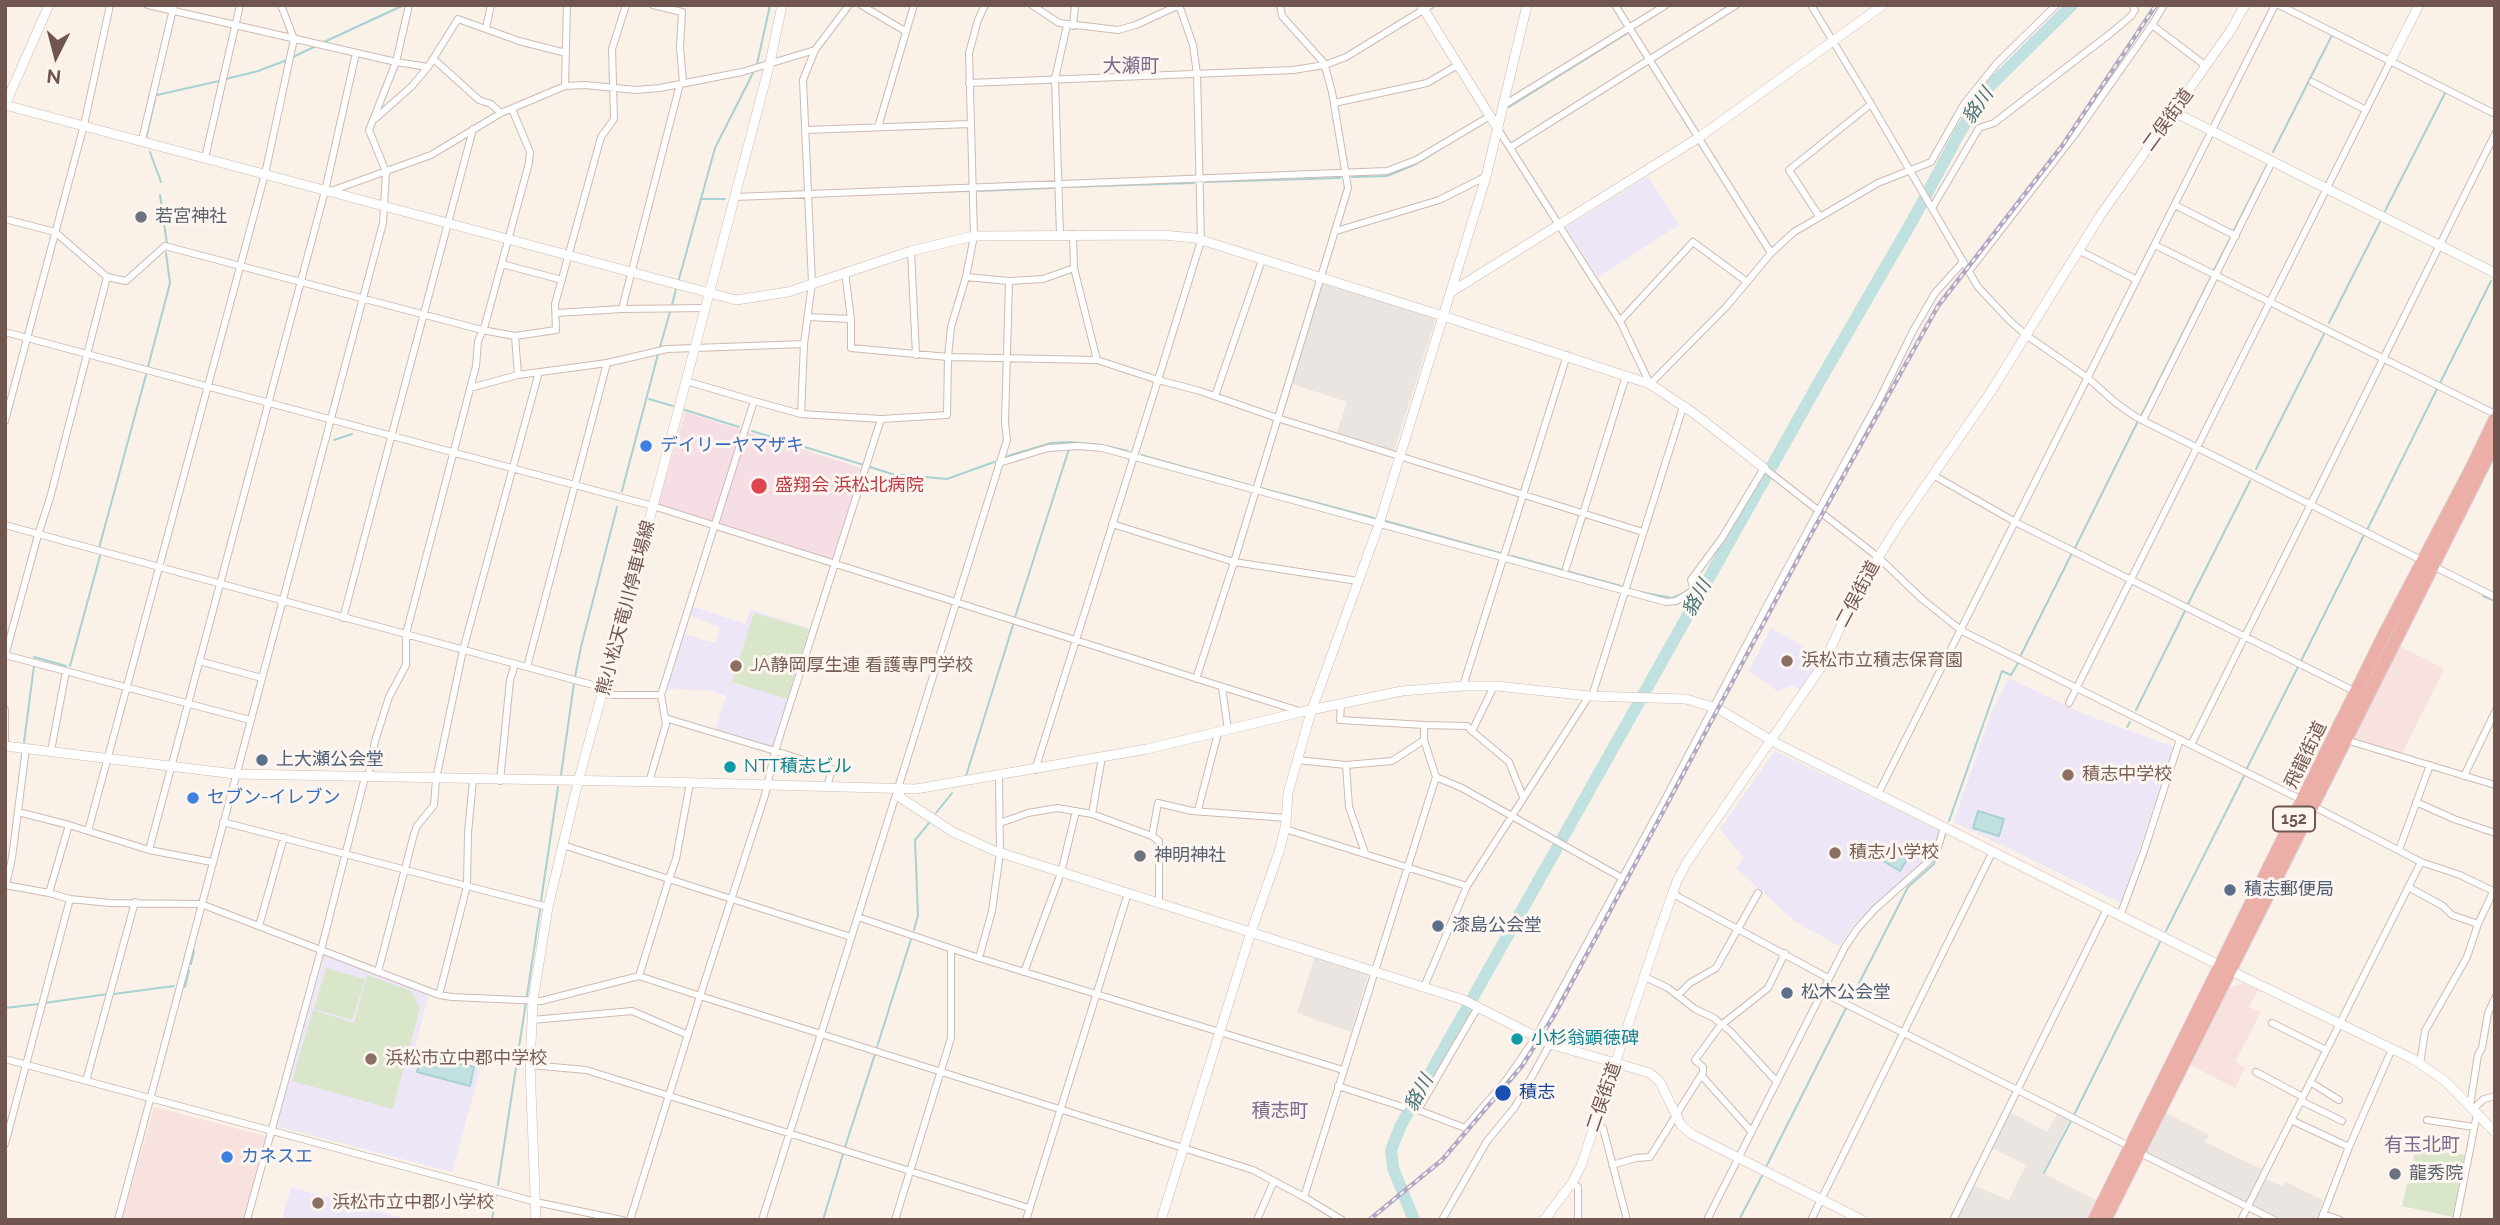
<!DOCTYPE html>
<html>
<head>
<meta charset="utf-8">
<style>
	body { margin:0 }
	#map { position:relative; width:2500px; height:1225px; overflow:hidden; background:#faf1e9; font-family:Raleway,sans-serif }
	canvas { display:block }
	.frame { position:absolute; inset:0; border:7px solid #715650; pointer-events:none }
	.north { position:absolute; left:21px; top:21px; width:70px; height:70px; -webkit-text-stroke:5px #fdf5ef; paint-order:stroke; rotate:186deg; font-size:19px; font-weight:700; line-height:28px; text-align:center; color:#715650 }
	.north::after { content:''; display:block; margin:auto; width:24px; height:32px; background:#715650; clip-path:polygon(50% 0,100% 100%,50% 72%,0 100%) }
</style>
</head>
<body>
<div id="map">
<canvas width="2500" height="1225"></canvas>
<div class="frame"></div>
<div class="north">N</div>
</div>
<script>
const ctx = document.querySelector('canvas').getContext('2d');
ctx.lineJoin = 'round';
function fillPath(path, color) {
  ctx.fillStyle = color;
  ctx.fill(path, 'evenodd');
}
function shape(rows) {
  const path = new Path2D();
  for (const r of rows) {
    path.moveTo(r[0], r[1]);
    for (let i = 2; i < r.length; i += 2) path.lineTo(r[i], r[i + 1]);
  }
  return path;
}
function strokePath(path, color, width, dash) {
  ctx.strokeStyle = color;
  ctx.lineWidth = width;
  ctx.lineCap = dash ? 'butt' : 'round';
  ctx.setLineDash(dash || []);
  ctx.stroke(path);
}
function write(font, color, halo, rows, align = 'center') {
  ctx.font = font + ' Raleway,"Noto Sans JP",sans-serif';
  ctx.lineWidth = 6;
  ctx.setLineDash([]);
  ctx.textBaseline = 'middle';
  ctx.strokeStyle = halo;
  ctx.fillStyle = color;
  for (const [text, x, y, turn = 0] of rows) {
    ctx.save();
    ctx.translate(x, y);
    ctx.rotate((+turn || 0) * Math.PI / 180);
    ctx.textAlign = isNaN(turn) ? turn : align;
    if (halo) ctx.strokeText(text, 0, 0);
    ctx.fillText(text, 0, 0);
    ctx.restore();
  }
}
fillPath(shape([
	[2400,646,2444,669,2402,754,2354,738],
	[2243,983,2258,990,2249,1007,2261,1012,2235,1062,2245,1068,2235,1088,2190,1065,2229,988],
	[154,1107,266,1136,243,1220,122,1220]
]), '#f8e2df');
fillPath(shape([
	[1325,283,1433,317,1435,321,1394,451,1337,433,1347,402,1292,384,1322,284],
	[1315,955,1369,972,1351,1032,1297,1013],
	[2010,1112,2047,1132,2057,1114,2069,1120,2043,1173,2096,1200,2086,1220,1956,1220,1973,1185,2009,1200,2026,1165,1992,1148],
	[2164,1112,2209,1135,2205,1142,2263,1170,2247,1203,2144,1152],
	[2266,1179,2283,1186,2286,1182,2323,1200,2317,1220,2280,1220,2252,1206]
]), '#ebe5e2');
fillPath(shape([
	[1648,176,1679,225,1598,277,1567,228,1568,226],
	[691,606,745,624,750,609,810,629,773,748,715,731,726,696,708,690,666,689,684,634,715,643,720,627,689,615],
	[1771,628,1823,658,1801,691,1793,685,1777,691,1749,671],
	[2009,678,2084,714,2174,747,2121,903,1954,822,1991,713],
	[1775,751,1939,830,1933,847,1924,862,1856,922,1839,946,1796,922,1736,868,1744,858,1720,829],
	[324,955,427,994,428,997,414,1050,481,1067,452,1172,276,1126],
	[291,1187,409,1220,282,1220]
]), '#ede6f6');
fillPath(shape([
	[685,412,861,468,832,559,658,504]
]), '#f6dee5');
fillPath(shape([
	[754,613,809,629,787,699,732,682],
	[326,968,365,979,352,1020,314,1009],
	[367,975,411,991,420,1008,393,1109,292,1081,313,1010,354,1023],
	[2416,1148,2465,1155,2453,1217,2402,1206]
]), '#dae6c9');
const water = shape([
	[1978,811,2004,819,1999,836,1973,828,1978,811],
	[1885,845,1908,858,1900,871,1878,858,1885,845],
	[422,1054,474,1067,470,1086,417,1072,422,1054]
]);
fillPath(water, '#c0e1e0');
strokePath(water, '#a7d2d1', 2);
strokePath(shape([
	[1636,27,1671,5],
	[324,42,404,5],
	[293,57,314,47],
	[757,64,770,5],
	[226,79,258,71,287,60],
	[157,95,219,81],
	[1509,107,1626,34],
	[146,138,155,100],
	[150,152,161,182],
	[2273,152,2332,35],
	[1352,177,1387,176,1416,164,1439,150],
	[1206,182,1340,178],
	[1064,187,1194,183],
	[979,191,1052,188],
	[900,193,967,191],
	[160,195,167,244],
	[702,199,725,199],
	[2385,211,2445,93],
	[2233,232,2267,165],
	[2214,270,2231,237],
	[679,279,715,148,754,71],
	[672,305,676,289],
	[2329,323,2380,222],
	[660,347,670,312],
	[148,367,170,283,166,253],
	[2440,383,2491,281],
	[649,399,673,406],
	[685,410,739,427],
	[2141,416,2211,277],
	[752,431,864,465],
	[334,440,352,434],
	[1106,446,1128,451],
	[1141,455,1249,485],
	[1008,456,1051,443,1071,442,1100,445],
	[870,467,892,474,947,479,994,462],
	[2256,469,2324,334],
	[1261,488,1374,518],
	[622,491,658,354],
	[1386,521,1500,553],
	[2368,528,2437,389],
	[99,548,146,375],
	[2075,548,2138,421],
	[1512,556,1621,586],
	[1695,585,1712,573],
	[1640,592,1672,598,1682,594],
	[2483,596,2495,601],
	[2188,604,2250,481],
	[1015,617,1069,449],
	[2021,655,2072,553],
	[34,657,66,666],
	[2301,661,2364,535],
	[70,666,100,556],
	[575,677,581,647,617,507],
	[2136,710,2185,611],
	[2127,727,2130,722],
	[24,742,34,666],
	[2247,768,2298,667],
	[561,775,574,683],
	[966,776,1013,625],
	[936,813,952,793],
	[1949,821,2002,671,2011,675,2018,663],
	[541,901,558,787],
	[914,930,918,915,915,840,929,823],
	[2166,931,2244,776],
	[191,964,194,951],
	[185,987,189,970],
	[114,994,174,986],
	[44,1003,108,994],
	[1849,1003,1908,887,1934,864,1945,835],
	[5,1008,39,1004],
	[877,1047,911,939],
	[2074,1115,2160,942],
	[845,1147,875,1054],
	[1765,1169,1846,1008],
	[2044,1173,2071,1121],
	[498,1185,540,910],
	[492,1220,496,1194],
	[823,1220,843,1154],
	[1739,1220,1763,1174]
]), '#a7d2d1', 2);
strokePath(shape([
	[1414,1220,1393,1168,1391,1150,1401,1125,1822,377,1915,216,1960,132,1986,90,2072,5]
]), '#c0e1e0', 12);
const street = shape([
	[148,5,396,62,428,67],
	[653,5,682,12,680,47,683,83],
	[861,5,905,31],
	[1032,5,1059,23,1118,30,1136,25,1179,5],
	[1179,5,1193,45,1197,74,1201,241,1158,380,1200,391,1277,418,1643,532],
	[1280,5,1282,16,1324,63,1332,92,1348,188,1234,562,1358,581],
	[1615,5,1771,253],
	[1811,5,1871,104,1978,287,2010,321,2026,335,2088,378,2116,403,2136,417,2495,597],
	[2164,5,2152,25,2206,66],
	[2279,5,2495,114],
	[1073,26,1075,5],
	[486,28,491,5],
	[432,60,437,62,479,100,491,104,501,113],
	[2312,82,2364,109],
	[969,83,1293,70,1325,65,1346,57,1431,5],
	[565,86,567,5],
	[1334,103,1427,83,1458,65],
	[1504,105,1666,5],
	[376,118,412,86,428,67,458,19,519,41,566,53],
	[878,127,914,5],
	[1498,129,1620,321,1650,384,1727,306,1771,253,1794,232,1878,183,1931,162,1964,104,1997,63,2056,5],
	[806,130,970,124],
	[142,140,174,5],
	[1511,147,1736,5],
	[205,158,240,5],
	[331,191,431,155,501,113,565,86,585,85,636,90,660,88,742,72,815,50],
	[735,197,1387,171,1416,160,1490,116],
	[2175,205,2236,236],
	[1932,208,1979,128,1994,123,2111,33,2131,16,2135,10,2132,5],
	[1819,216,1789,170,1871,104],
	[5,219,55,232,107,277,126,281,165,246,482,330,515,336,556,330,555,304,601,137,614,119,612,49,626,5],
	[1336,231,1439,200,1485,177],
	[1073,234,1074,268,1097,360],
	[1060,235,1055,79,1067,25],
	[2155,245,2495,414],
	[2078,250,2137,280],
	[911,251,916,355],
	[502,264,562,280],
	[1969,271,2076,133,2152,25],
	[845,272,851,319,851,348,948,357,951,327,966,277,974,236,969,53,978,20,985,5],
	[966,277,1009,281,1043,279,1074,268],
	[1009,281,1005,423,1007,440,821,1034,1253,1170,1304,1197,1436,777,1424,740,1424,725,1467,726,1472,731,1494,686],
	[622,309,680,84],
	[556,313,622,309,705,308],
	[808,317,851,319],
	[1620,321,1693,242,1747,282],
	[5,332,653,506,1299,711],
	[515,336,518,375,607,363,667,349,804,344,801,414],
	[804,344,812,283,803,80,815,50,849,5],
	[470,388,518,375],
	[1215,396,1262,260],
	[754,401,801,414,881,419,947,415,948,357,1097,360,1158,380,1035,770],
	[2143,420,2272,162],
	[5,421,84,125,110,5],
	[999,463,1048,448,1078,446,1102,448,1666,602,1676,601,1694,590,1691,580,1722,538,1764,468,1878,557,1922,599,1962,631,2304,801],
	[1933,475,2017,523,2356,692],
	[1112,524,1234,562,1196,679],
	[5,525,604,688],
	[1566,568,1626,376],
	[343,618,473,129],
	[5,655,250,720],
	[5,656,38,535,50,498,107,277],
	[199,661,262,678],
	[527,667,607,363],
	[1463,686,1567,355],
	[1222,687,1228,730],
	[603,691,609,695,661,695],
	[1592,696,1683,407],
	[2069,703,2391,60],
	[1341,704,1340,720,1424,725],
	[5,710,5,746],
	[665,718,775,751,881,419],
	[1472,731,1509,762,1523,797],
	[2346,740,2495,785],
	[2191,745,2495,134],
	[51,751,66,671],
	[1297,760,1346,765,1392,761,1424,740],
	[1346,765,1349,807,1365,853],
	[2464,776,2495,712],
	[368,777,375,741,389,697,406,665,406,634,476,366,478,341,485,325,529,163,530,152,512,109],
	[1436,777,1462,788,1622,878],
	[473,780,468,833,467,886,548,907],
	[500,781,510,680,515,664],
	[649,782,666,724,661,695,754,401,686,381],
	[690,783,676,859,669,879,851,937],
	[1878,794,2275,5],
	[2416,802,2454,819,2495,833],
	[2313,806,2421,862,2460,875,2495,892],
	[1198,810,1218,733],
	[18,812,69,825],
	[1092,814,1102,757],
	[223,822,467,886,439,995],
	[1000,823,1028,813,1057,808,1092,814,1152,836,1159,841,1159,903],
	[1285,829,1467,886],
	[88,831,149,850,212,862],
	[1152,836,1158,803,1192,811,1287,818],
	[563,845,669,879,639,976],
	[149,850,325,191,356,53],
	[2399,850,2430,765],
	[5,885,49,893],
	[6,885,12,858,26,748],
	[2408,887,2443,906,2452,915,2478,924],
	[1673,894,1828,978],
	[70,899,110,903,201,904,321,950,365,777],
	[2120,916,2144,851,2180,739],
	[858,917,979,958,1343,1070],
	[259,926,284,837],
	[979,958,992,911,1000,853,999,776],
	[378,972,414,834,417,826,434,805,436,779,463,650,539,372],
	[1024,972,1061,873,1076,811],
	[1645,977,1668,988,1695,1009,1714,1018,1731,1032,1777,1082],
	[1424,987,1467,886,1589,696],
	[1822,992,2131,1147],
	[1678,995,1690,983,1716,968,1758,893],
	[1478,1007,1418,1110,1465,1128,1507,1079,1536,1037,1661,807,1771,598,1879,400,1913,331,1935,293,1963,262],
	[532,1020,632,1011,688,1035],
	[2272,1023,2326,1050],
	[5,1059,536,1202,622,1220],
	[2420,1064,2425,1031,2467,957,2478,924,2493,892],
	[530,1065,586,1070,1029,1208],
	[2256,1072,2303,1097],
	[1701,1075,1751,1131],
	[86,1081,135,902],
	[2310,1082,2339,1100],
	[1338,1086,1403,1107],
	[2301,1101,2342,1121],
	[2470,1105,2478,1055,2482,1048,2488,1013,2495,998],
	[2473,1109,2484,1099,2495,1096],
	[2291,1120,2349,1147],
	[2427,1120,2474,1127],
	[1595,1124,1603,1128,1627,1220],
	[5,1144,70,899,49,893,69,825,88,831,265,174,294,39,281,5],
	[2138,1152,2274,1220],
	[1612,1165,1636,1158,1650,1157,1703,1072,1703,1067,1695,1060,1720,1026,1768,988,1785,953],
	[1572,1183,1578,1187,1578,1220],
	[1304,1197,1342,1220],
	[2323,1214,2340,1220],
	[118,1220,383,223,386,172,369,130,396,62,409,5],
	[247,1220,321,950,439,995,452,997,541,1001,639,976,700,996,630,1220],
	[762,1220,821,1034,700,996,765,795,775,751,832,769,827,787],
	[895,1220,951,1038,951,949],
	[1026,1220,1128,893],
	[1257,1220,1274,1181],
	[1442,1220,1487,1141,1515,1107,1550,1044],
	[1707,1220,1845,947,1857,929,1875,909,1929,861,1938,847,1944,827],
	[1811,1220,1993,851],
	[1953,1220,2107,909],
	[2241,1220,2421,862],
	[2321,1220,2349,1147,2392,1049],
	[2456,1220,2477,1114]
]);
const secondary = shape([
	[1421,5,1498,129],
	[2391,60,2419,5],
	[5,105,736,300,788,292,911,251,974,236,1163,235,1195,238,1443,316,1650,384,1695,414,1764,468],
	[5,105,49,5],
	[2174,112,2495,273],
	[1451,292,1698,138,1883,5],
	[5,746,235,774,665,782,916,789,1147,749,1301,712,1402,691,1463,686,1497,686,1589,696,1686,699,1719,709,1772,741,2229,970,2413,1059,2445,1081,2495,1132],
	[897,790,901,798,953,832,995,851,1464,1000,1550,1044,1650,1073,1660,1082,1681,1125,1693,1135,1862,1220],
	[536,1220,530,1065,533,1000,548,907,578,782,653,506,770,63,782,5],
	[1161,1220,1251,932,1280,849,1286,823,1288,793,1311,712,1379,524,1486,177,1527,5],
	[1544,1220,1572,1183,1581,1166,1659,932,1677,881,1687,862,1824,663,1854,597,1899,524,1990,393,2100,216,2231,30,2245,5]
]);
const highway = shape([
	[2094,1220,2385,633,2471,469,2495,419],
	[2105,1220,2495,442]
]);
strokePath(street, '#cdbab3', 8);
strokePath(secondary, '#cfb9b1', 10);
strokePath(highway, '#d7d0ce', 14);
strokePath(street, '#fff', 6);
strokePath(secondary, '#fff', 9);
strokePath(highway, '#ecafa8', 12);
const rail = shape([
	[1369,1220,1442,1160,1522,1066,1555,1014,1815,527,1938,306,2062,146,2156,5]
]);
strokePath(rail, '#b2a8c3', 4.5);
strokePath(rail, '#fdf5ef', 2, [5]);
for (const [x, y, r, color] of [
	[141,217,7,"#6b7280"],
	[646,446,7,"#3f7fe0"],
	[759,486,9,"#e0444e"],
	[1787,661,7,"#8d6e63"],
	[736,666,7,"#8d6e63"],
	[262,760,7,"#5c6f8a"],
	[730,767,7,"#0f9aa8"],
	[2068,775,7,"#8d6e63"],
	[193,798,7,"#3f7fe0"],
	[1835,853,7,"#8d6e63"],
	[1140,856,7,"#6b7280"],
	[2230,890,7,"#5c6f8a"],
	[1438,926,7,"#5c6f8a"],
	[1787,993,7,"#5c6f8a"],
	[1517,1039,7,"#0f9aa8"],
	[371,1059,7,"#8d6e63"],
	[1503,1093,9,"#1a4fb4"],
	[227,1157,7,"#3f7fe0"],
	[2395,1174,7,"#6b7280"],
	[318,1203,7,"#8d6e63"]
]) {
  const dot = new Path2D();
  dot.arc(x, y, r, 0, 2 * Math.PI);
  ctx.fillStyle = color;
  ctx.fill(dot);
  strokePath(dot, '#fdf5ef', 2.5);
}
for (const [x, y, w] of [
	[2294,819,42]
]) {
  const box = new Path2D();
  box.roundRect(x - w / 2, y - 12.5, w, 25, 5);
  ctx.fillStyle = '#fdf5ef';
  ctx.fill(box);
  strokePath(box, '#715650', 2);
}
write('bold 16px', '#715650', null, [
	["152",2294,819]
]);
write('18px', '#715650', '#fdf5ef', [
	["二俣街道",2168,120,-54],
	["二俣街道",1858,594,-62],
	["熊小松天竜川停車場線",626,608,-75],
	["飛龍街道",2306,755,-64],
	["二俣街道",1604,1097,-71]
]);
write('18px', '#5b616d', '#fdf5ef', [
	["若宮神社",155,217],
	["神明神社",1154,856],
	["龍秀院",2409,1174]
], 'left');
write('18px', '#366cbe', '#fdf5ef', [
	["デイリーヤマザキ",660,446],
	["セブン-イレブン",207,798],
	["カネスエ",241,1157]
], 'left');
write('18px', '#be3a42', '#fdf5ef', [
	["盛翔会 浜松北病院",775,486]
], 'left');
write('18px', '#785e54', '#fdf5ef', [
	["浜松市立積志保育園",1801,661],
	["JA静岡厚生連 看護専門学校",750,666],
	["積志中学校",2082,775],
	["積志小学校",1849,853],
	["浜松市立中郡中学校",385,1059],
	["浜松市立中郡小学校",332,1203]
], 'left');
write('18px', '#4e5e75', '#fdf5ef', [
	["上大瀬公会堂",276,760],
	["積志郵便局",2244,890],
	["漆島公会堂",1452,926],
	["松木公会堂",1801,993]
], 'left');
write('18px', '#0d838f', '#fdf5ef', [
	["NTT積志ビル",744,767],
	["小杉翁顕徳碑",1531,1039]
], 'left');
write('18px', '#164399', '#fdf5ef', [
	["積志",1519,1093]
], 'left');
write('19px', '#7a688c', '#fdf5ef', [
	["大瀬町",1131,66],
	["積志町",1280,1111],
	["有玉北町",2422,1145]
]);
write('italic 19px', '#467474', '#fdf5ef', [
	["貉川",1978,106,-55],
	["貉川",1697,598,-61],
	["貉川",1419,1093,-61]
]);
</script>
</body>
</html>
